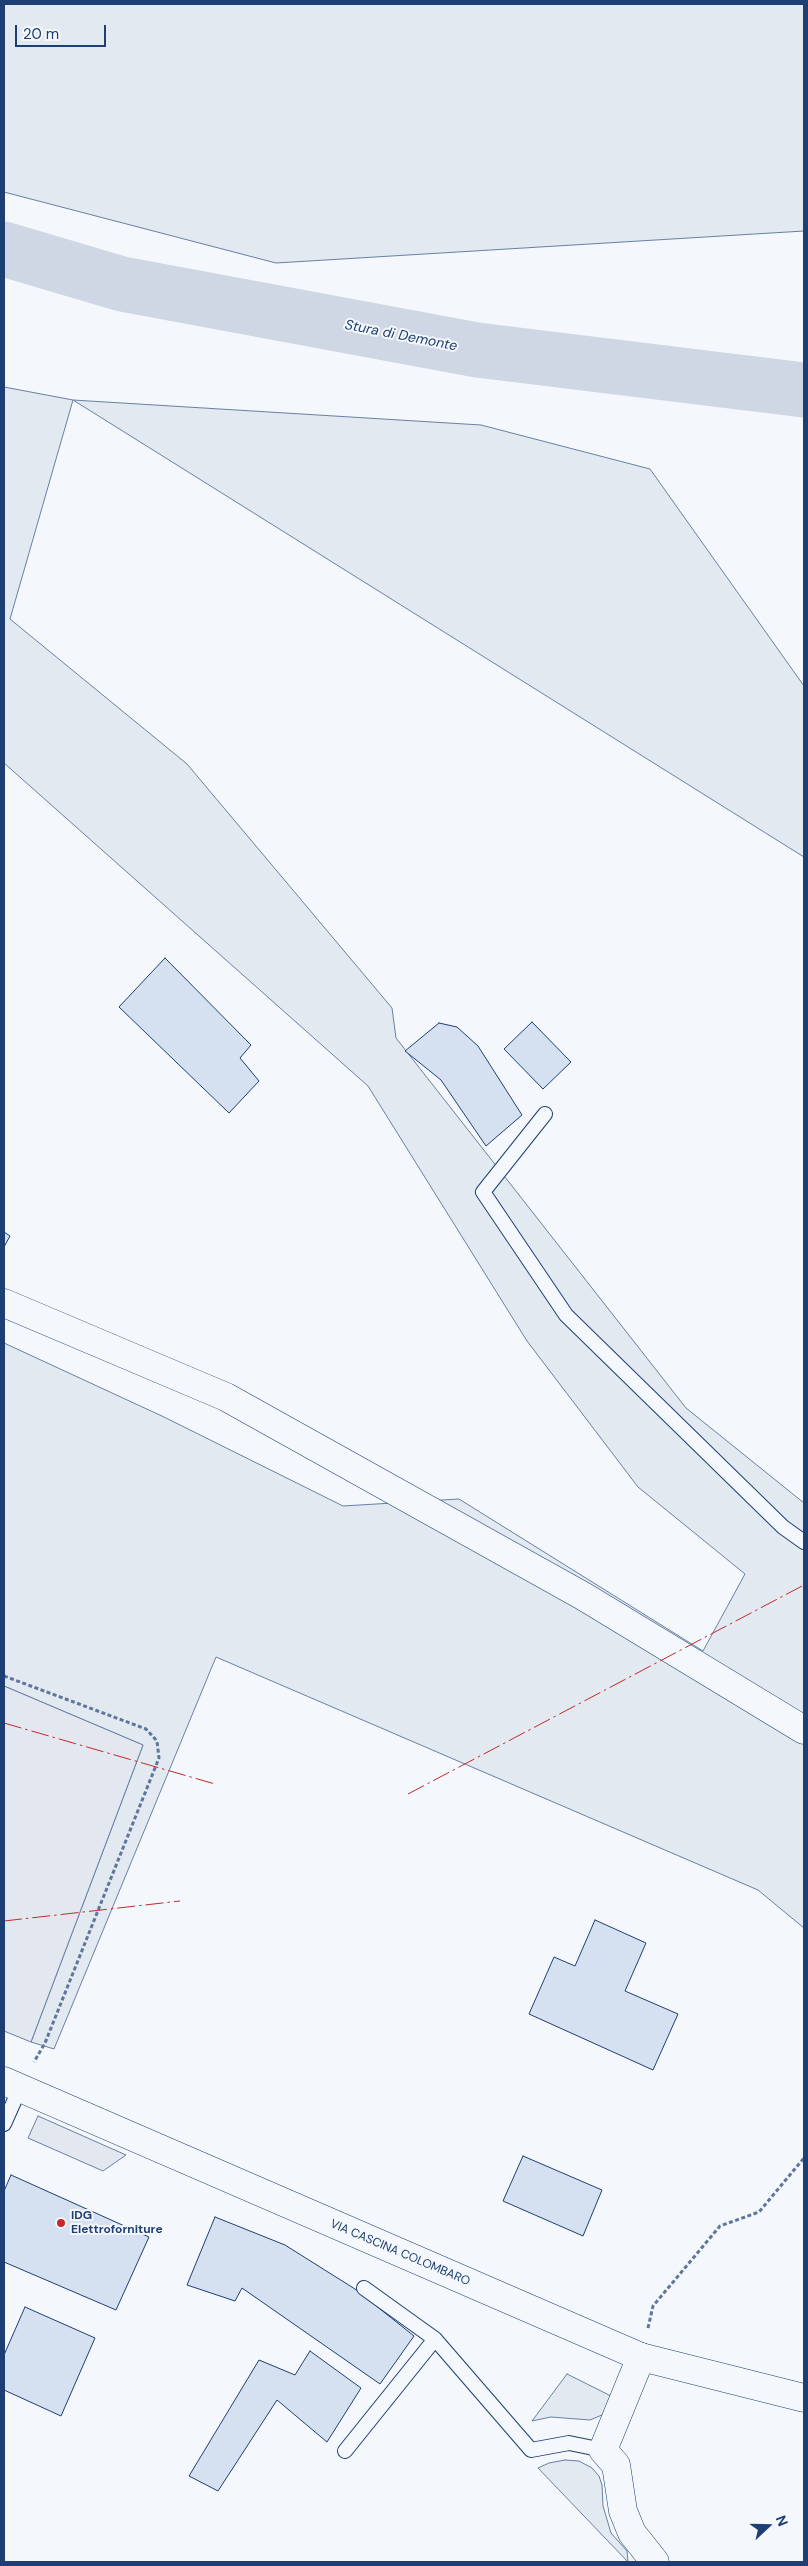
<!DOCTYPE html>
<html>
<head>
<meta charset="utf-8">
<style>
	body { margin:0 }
	#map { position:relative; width:808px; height:2566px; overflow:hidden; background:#f4f7fb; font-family:"DM Sans",sans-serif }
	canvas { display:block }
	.frame { position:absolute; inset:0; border:5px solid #1d3f73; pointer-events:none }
	.north { position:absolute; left:743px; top:2501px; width:50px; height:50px; -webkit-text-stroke:4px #f4f7fb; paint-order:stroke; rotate:69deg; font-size:14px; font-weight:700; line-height:20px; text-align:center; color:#1d3f73 }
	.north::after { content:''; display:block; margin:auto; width:18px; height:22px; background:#1d3f73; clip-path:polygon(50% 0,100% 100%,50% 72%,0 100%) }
	.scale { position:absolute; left:15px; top:25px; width:91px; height:22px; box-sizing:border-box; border:2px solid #1d3f73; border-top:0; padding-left:6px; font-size:15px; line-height:18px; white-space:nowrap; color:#1d3f73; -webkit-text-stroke:4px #f4f7fb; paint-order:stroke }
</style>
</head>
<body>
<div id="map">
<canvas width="808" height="2566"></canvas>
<div class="frame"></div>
<div class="north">N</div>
<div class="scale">20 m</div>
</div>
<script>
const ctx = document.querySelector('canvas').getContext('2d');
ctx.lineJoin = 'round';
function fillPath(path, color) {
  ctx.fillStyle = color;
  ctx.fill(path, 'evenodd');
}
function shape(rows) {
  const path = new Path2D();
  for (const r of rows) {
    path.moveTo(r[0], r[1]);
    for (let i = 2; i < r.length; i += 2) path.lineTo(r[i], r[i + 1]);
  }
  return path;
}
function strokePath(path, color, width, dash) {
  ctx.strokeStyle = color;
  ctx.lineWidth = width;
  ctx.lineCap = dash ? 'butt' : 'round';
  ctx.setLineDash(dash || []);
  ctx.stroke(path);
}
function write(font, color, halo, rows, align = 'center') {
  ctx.font = font + ' "DM Sans",sans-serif';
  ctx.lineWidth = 4;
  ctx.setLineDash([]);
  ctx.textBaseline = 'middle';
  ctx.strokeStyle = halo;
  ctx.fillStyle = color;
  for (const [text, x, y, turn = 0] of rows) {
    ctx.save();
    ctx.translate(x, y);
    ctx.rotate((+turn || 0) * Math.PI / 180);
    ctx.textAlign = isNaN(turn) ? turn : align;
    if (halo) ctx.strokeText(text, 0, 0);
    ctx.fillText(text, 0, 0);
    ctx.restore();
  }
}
const green = shape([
	[4,4,804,4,804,231,276,263,4,192,4,4],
	[4,387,73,400,481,425,650,469,804,686,804,857,73,400,10,619,187,764,392,1008,396,1038,686,1408,804,1503,804,1928,758,1890,216,1657,54,2049,31,2042,143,1745,4,1686,4,1343,164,1417,343,1506,459,1499,703,1651,745,1574,638,1487,527,1341,368,1086,4,763,4,387],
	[567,2374,611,2396,610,2405,602,2415,590,2420,551,2417,532,2421,567,2374],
	[565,2460,579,2461,592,2468,599,2476,602,2485,603,2506,611,2533,627,2551,628,2562,538,2468,549,2463,565,2460]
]);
fillPath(green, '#e3e9f0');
strokePath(green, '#687fa3', 1);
const parking = shape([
	[4,1686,143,1745,31,2042,4,2031,4,1686],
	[38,2116,126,2155,103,2171,28,2138,38,2116]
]);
fillPath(parking, '#e3e8f0');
strokePath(parking, '#687fa3', 1);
strokePath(shape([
	[4,249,122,284,477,350,804,390]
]), '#cfd7e4', 55);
const building = shape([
	[165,958,251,1045,240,1058,259,1081,229,1113,119,1007,165,958],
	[532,1022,571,1062,543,1089,504,1049,532,1022],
	[439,1023,457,1027,478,1046,522,1115,486,1146,441,1080,405,1051,439,1023],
	[4,1232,10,1236,4,1247,4,1232],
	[595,1920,646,1943,625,1991,678,2014,653,2070,529,2014,554,1957,575,1966,595,1920],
	[523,2156,602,2190,583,2236,503,2201,523,2156],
	[11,2175,149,2237,116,2310,4,2262,4,2191,11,2175],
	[215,2217,285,2245,355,2289,414,2336,380,2384,242,2288,235,2301,187,2285,215,2217],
	[25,2307,95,2338,61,2416,4,2390,4,2355,25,2307],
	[310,2351,361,2388,327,2442,277,2400,218,2491,189,2476,259,2360,295,2375,310,2351]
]);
fillPath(building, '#d5e0f0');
strokePath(building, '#1d3f73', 1);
const lane = shape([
	[545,1114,483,1192,566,1315,783,1527,804,1542],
	[4,2124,20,2088],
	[364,2288,435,2339],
	[345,2451,435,2339,531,2450,569,2443,603,2450]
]);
const street = shape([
	[4,1303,226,1397,583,1596,804,1730],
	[641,2357,603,2450,616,2465,623,2511,632,2533,655,2562]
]);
const secondary = shape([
	[4,2081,641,2357,804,2398]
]);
strokePath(lane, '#1d3f73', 16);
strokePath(street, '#1d3f73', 29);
strokePath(secondary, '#1d3f73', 29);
strokePath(shape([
	[4,1676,146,1729,157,1741,159,1758,45,2043,34,2062],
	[648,2328,653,2306,720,2226,759,2212,804,2158]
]), '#5e769c', 3, [4, 2.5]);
strokePath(lane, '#f4f7fb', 14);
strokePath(street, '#f4f7fb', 28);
strokePath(secondary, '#f4f7fb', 28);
strokePath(shape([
	[4,1723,215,1784],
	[408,1794,804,1585],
	[4,1921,180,1901]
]), '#c62828', 1, [18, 4, 2.5, 4]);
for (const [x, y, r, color] of [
	[61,2223,5,"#c62828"]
]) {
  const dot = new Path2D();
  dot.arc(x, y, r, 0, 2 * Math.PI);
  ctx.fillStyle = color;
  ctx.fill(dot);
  strokePath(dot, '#f4f7fb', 2);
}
write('bold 12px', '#1d3f73', '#f4f7fb', [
	["IDG",71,2216],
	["Elettroforniture",71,2230]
], 'left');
write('12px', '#1d3f73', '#f4f7fb', [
	["VIA CASCINA COLOMBARO",400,2253,23]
]);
write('italic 14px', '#1d3f73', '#f4f7fb', [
	["Stura di Demonte",401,336,11]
]);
</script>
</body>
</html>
